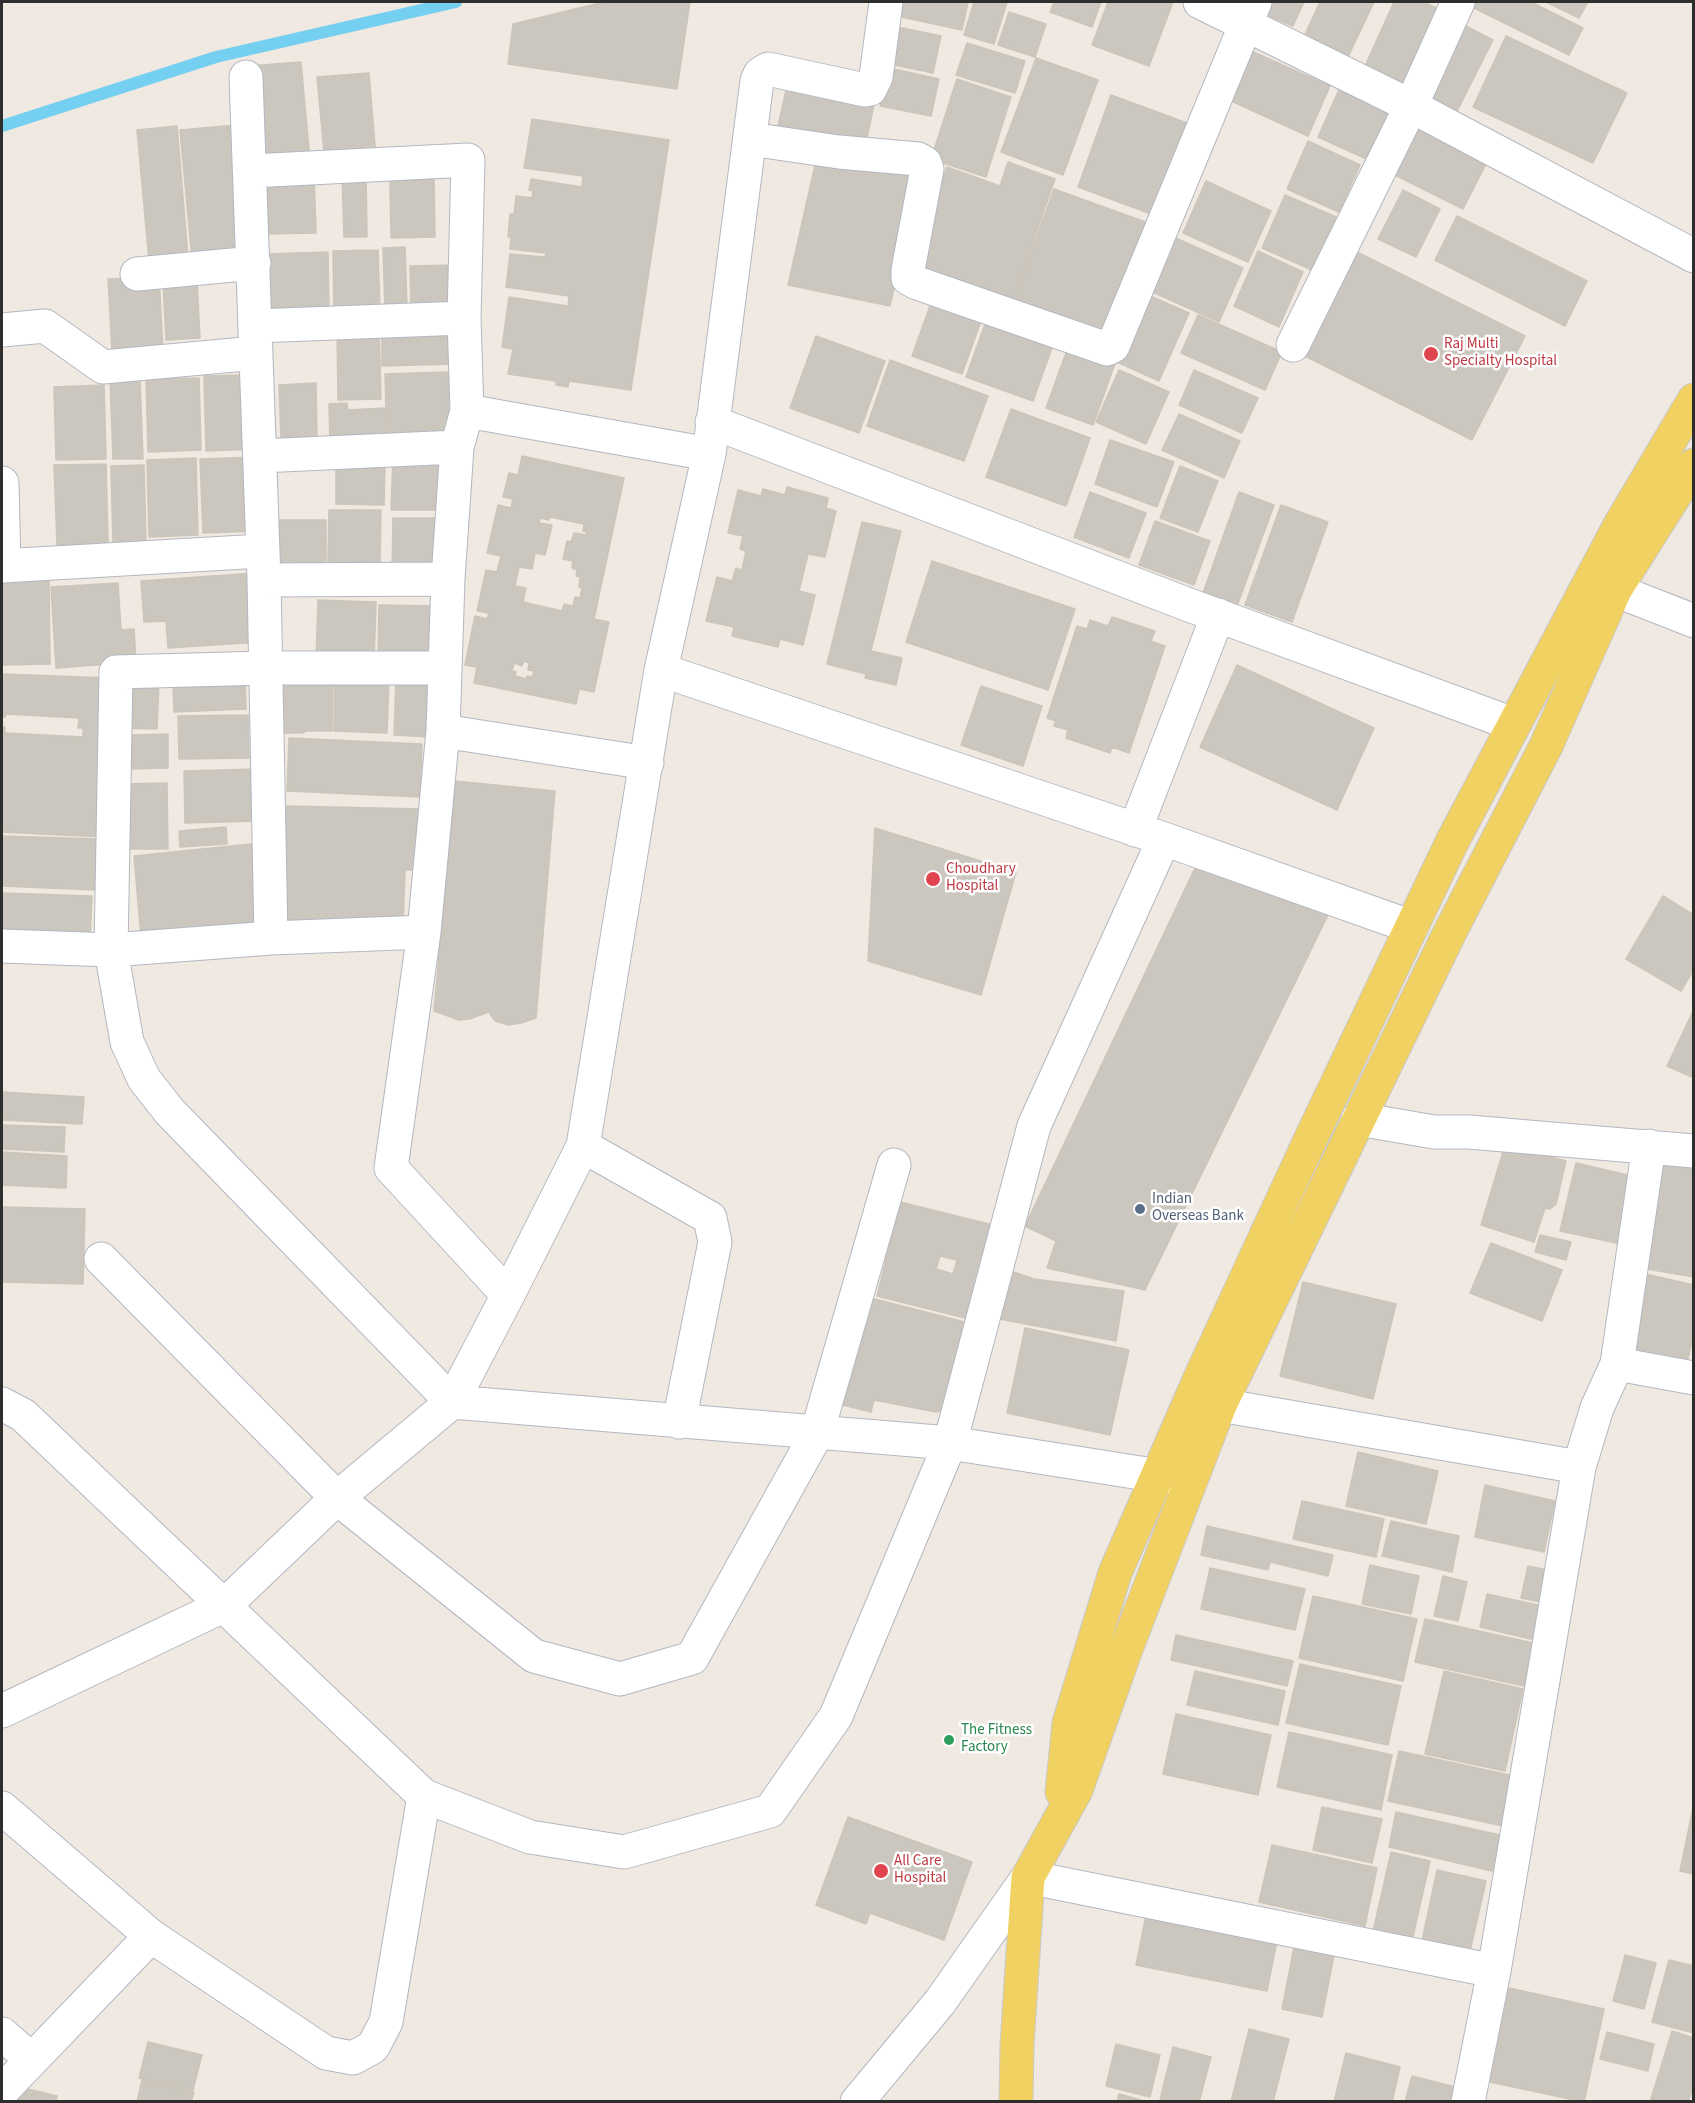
<!DOCTYPE html>
<html>
<head>
<meta charset="utf-8">
<style>
	body { margin:0 }
	#map { position:relative; width:1695px; height:2103px; overflow:hidden; background:#efe9e1; font-family:"Source Sans 3",sans-serif }
	canvas { display:block }
	.frame { position:absolute; inset:0; border:3px solid #2e2e2e; pointer-events:none }
</style>
</head>
<body>
<div id="map">
<canvas width="1695" height="2103"></canvas>
<div class="frame"></div>
</div>
<script>
const ctx = document.querySelector('canvas').getContext('2d');
ctx.lineJoin = 'round';
function shape(rows) {
  const path = new Path2D();
  for (const r of rows) {
    path.moveTo(r[0], r[1]);
    for (let i = 2; i < r.length; i += 2) path.lineTo(r[i], r[i + 1]);
  }
  return path;
}
function strokePath(path, color, width, dash) {
  ctx.strokeStyle = color;
  ctx.lineWidth = width;
  ctx.lineCap = dash ? 'butt' : 'round';
  ctx.setLineDash(dash || []);
  ctx.stroke(path);
}
function fillPath(path, color) {
  ctx.fillStyle = color;
  ctx.fill(path, 'evenodd');
}
function write(font, color, halo, rows, align = 'center') {
  ctx.font = font + ' "Source Sans 3",sans-serif';
  ctx.lineWidth = 5;
  ctx.setLineDash([]);
  ctx.textBaseline = 'middle';
  ctx.strokeStyle = halo;
  ctx.fillStyle = color;
  for (const [text, x, y, turn = 0] of rows) {
    ctx.save();
    ctx.translate(x, y);
    ctx.rotate((+turn || 0) * Math.PI / 180);
    ctx.textAlign = isNaN(turn) ? turn : align;
    if (halo) ctx.strokeText(text, 0, 0);
    ctx.fillText(text, 0, 0);
    ctx.restore();
  }
}
strokePath(shape([
	[2,126,216,57,456,2]
]), '#75cff0', 12);
const building = shape([
	[604,2,690,2,677,89,508,64,513,24,604,2],
	[895,2,968,2,962,30,892,15,895,2],
	[974,2,1007,2,994,44,964,35,974,2],
	[1054,2,1101,2,1092,27,1050,12,1054,2],
	[1108,2,1173,2,1149,66,1092,45,1108,2],
	[1264,2,1304,2,1293,26,1260,12,1264,2],
	[1320,2,1374,2,1347,59,1303,39,1320,2],
	[1394,2,1423,2,1448,13,1414,89,1365,66,1394,2],
	[1467,2,1531,2,1583,28,1569,55,1466,4,1467,2],
	[1546,2,1588,2,1579,18,1546,2],
	[1009,12,1046,24,1035,57,998,45,1009,12],
	[1462,24,1493,40,1453,119,1422,104,1462,24],
	[898,27,941,36,933,73,890,64,898,27],
	[1506,36,1627,93,1593,163,1473,107,1506,36],
	[967,43,1025,61,1015,93,956,75,967,43],
	[1251,51,1330,86,1308,136,1229,100,1251,51],
	[1036,58,1098,80,1063,175,1001,152,1036,58],
	[301,62,310,160,257,165,249,66,301,62],
	[889,68,939,79,931,116,880,106,889,68],
	[369,73,376,158,325,163,317,77,369,73],
	[957,79,1011,97,986,177,931,159,957,79],
	[788,81,875,99,864,153,776,135,788,81],
	[1341,85,1394,109,1371,161,1318,137,1341,85],
	[1111,95,1187,123,1154,215,1078,187,1111,95],
	[532,119,669,140,631,390,569,381,568,387,556,385,556,381,508,374,513,349,502,347,509,297,568,306,569,296,506,287,510,254,545,257,546,253,510,249,511,237,508,237,510,214,514,214,516,196,532,198,533,191,529,190,531,179,582,187,583,176,524,168,532,119],
	[1406,124,1486,164,1463,209,1383,169,1406,124],
	[237,125,250,254,192,259,180,130,237,125],
	[177,126,188,257,149,261,137,130,177,126],
	[1308,141,1360,165,1339,212,1287,189,1308,141],
	[818,152,919,174,890,306,788,285,818,152],
	[1008,162,1055,179,1010,308,910,273,947,167,1000,186,1008,162],
	[314,172,316,233,263,234,261,173,314,172],
	[366,173,367,237,344,237,342,174,366,173],
	[434,178,435,237,391,238,390,180,434,178],
	[1206,181,1271,211,1248,262,1183,233,1206,181],
	[1054,189,1151,224,1108,344,1011,308,1054,189],
	[1403,190,1440,209,1416,257,1378,239,1403,190],
	[1285,195,1336,217,1312,270,1262,248,1285,195],
	[1457,216,1587,281,1565,326,1435,260,1457,216],
	[1171,236,1243,268,1219,322,1148,290,1171,236],
	[405,247,407,309,385,310,383,248,405,247],
	[1349,248,1525,336,1472,440,1297,352,1349,248],
	[378,250,380,313,334,314,333,251,378,250],
	[1258,251,1303,272,1279,327,1234,306,1258,251],
	[328,252,329,315,269,317,268,254,328,252],
	[458,265,458,306,411,307,410,266,458,265],
	[159,277,163,350,112,352,108,279,159,277],
	[197,280,200,338,166,340,163,282,197,280],
	[935,292,985,310,962,374,912,356,935,292],
	[1148,295,1189,313,1159,381,1117,362,1148,295],
	[990,310,1057,334,1033,401,966,377,990,310],
	[1198,315,1282,352,1265,390,1181,353,1198,315],
	[379,326,381,399,338,400,337,328,379,326],
	[454,331,455,364,382,366,382,334,454,331],
	[816,336,885,361,859,433,790,408,816,336],
	[1070,342,1117,358,1093,425,1046,408,1070,342],
	[890,360,988,396,964,461,867,426,890,360],
	[1119,370,1169,392,1146,444,1096,422,1119,370],
	[1194,370,1258,398,1242,433,1179,405,1194,370],
	[448,372,449,439,387,441,385,374,448,372],
	[254,375,256,449,206,451,204,376,254,375],
	[140,378,143,459,113,459,110,379,140,378],
	[199,378,201,450,148,452,146,379,199,378],
	[316,383,317,437,281,438,279,385,316,383],
	[104,385,106,459,56,460,54,387,104,385],
	[347,403,348,410,385,408,385,441,330,443,329,404,347,403],
	[1011,409,1090,438,1066,506,986,477,1011,409],
	[1179,414,1240,441,1224,478,1162,450,1179,414],
	[1110,440,1174,462,1157,507,1095,484,1110,440],
	[522,456,624,478,594,619,609,622,594,692,579,689,576,704,474,683,477,667,465,665,475,616,487,619,489,613,477,611,486,570,497,572,501,556,487,553,498,505,511,508,513,499,503,497,509,473,518,475,522,456],
	[550,517,584,524,583,531,587,532,586,535,574,533,571,542,567,541,563,559,573,561,572,568,577,570,576,576,580,577,579,587,582,588,580,598,575,597,573,606,564,604,562,611,523,602,526,588,515,586,519,567,532,569,535,553,545,555,552,525,539,523,540,518,549,520,550,517],
	[524,661,529,663,528,670,534,671,532,677,527,676,526,679,515,676,516,672,512,671,514,663,522,666,524,661],
	[256,457,258,531,203,533,200,459,256,457],
	[393,457,446,457,445,510,391,510,393,457],
	[196,458,198,535,149,537,147,460,196,458],
	[336,459,385,460,384,505,336,504,336,459],
	[106,464,108,544,57,545,54,465,106,464],
	[144,465,146,542,113,543,111,466,144,465],
	[1180,466,1218,481,1198,532,1160,518,1180,466],
	[787,487,828,498,826,508,836,511,825,557,808,554,799,591,815,595,803,645,780,639,778,647,732,636,734,627,706,621,717,577,732,581,736,568,742,570,746,551,740,549,743,536,728,533,738,490,761,496,763,489,785,495,787,487],
	[1090,492,1146,513,1129,558,1074,537,1090,492],
	[1239,492,1274,505,1237,606,1203,593,1239,492],
	[1281,505,1328,522,1292,622,1245,605,1281,505],
	[329,510,381,510,380,563,328,563,329,510],
	[393,518,444,518,434,572,392,572,393,518],
	[278,520,326,520,326,569,278,569,278,520],
	[1155,521,1210,541,1194,585,1139,565,1155,521],
	[862,522,901,531,871,651,902,658,896,685,865,678,866,674,827,664,862,522],
	[932,561,1075,609,1048,690,906,642,932,561],
	[256,573,260,642,168,648,166,621,144,622,141,581,256,573],
	[2,581,49,581,50,664,2,665,2,581],
	[118,583,121,630,134,629,136,662,56,668,51,587,118,583],
	[318,600,376,602,374,662,316,660,318,600],
	[379,605,434,606,434,663,378,663,379,605],
	[1112,617,1155,631,1151,641,1165,646,1129,753,1112,747,1110,753,1066,738,1068,730,1054,726,1056,721,1047,718,1077,626,1087,629,1090,620,1108,626,1112,617],
	[1237,665,1374,728,1337,810,1200,747,1237,665],
	[2,674,110,678,103,837,2,832,2,727,5,727,5,733,83,737,83,728,78,728,79,718,6,714,5,717,2,717,2,674],
	[282,678,333,679,332,731,304,731,304,733,281,733,282,678],
	[335,678,389,679,387,733,334,731,335,678],
	[121,680,159,682,157,729,119,728,121,680],
	[396,680,431,681,429,737,394,735,396,680],
	[245,682,246,709,174,712,173,684,245,682],
	[981,686,1042,706,1023,766,961,745,981,686],
	[248,715,249,758,179,759,178,716,248,715],
	[168,734,168,768,132,769,132,735,168,734],
	[289,738,422,744,420,797,287,791,289,738],
	[258,769,259,821,185,823,184,771,258,769],
	[455,781,555,791,536,1018,521,1023,508,1025,495,1021,489,1012,469,1019,459,1020,434,1011,455,781],
	[167,783,168,849,123,849,123,784,167,783],
	[284,806,424,809,422,870,405,870,403,923,282,921,284,806],
	[226,827,227,844,180,847,179,831,226,827],
	[875,828,1016,872,981,995,868,961,875,828],
	[2,836,97,839,95,890,2,886,2,836],
	[251,844,259,925,141,937,134,856,251,844],
	[1195,868,1329,913,1145,1290,1047,1268,1056,1241,1025,1226,1195,868],
	[2,893,92,896,90,939,2,936,2,893],
	[1663,896,1694,915,1694,969,1681,991,1626,959,1663,896],
	[1694,1009,1694,1078,1667,1066,1694,1009],
	[2,1092,84,1097,82,1124,2,1120,2,1092],
	[2,1125,65,1127,64,1152,2,1149,2,1125],
	[1505,1145,1566,1161,1556,1204,1550,1209,1545,1208,1534,1242,1481,1225,1505,1145],
	[2,1152,67,1156,66,1188,2,1185,2,1152],
	[1664,1161,1694,1166,1694,1277,1647,1269,1664,1161],
	[1576,1163,1636,1177,1621,1244,1560,1231,1576,1163],
	[900,1202,1001,1227,977,1321,877,1296,900,1202],
	[940,1256,957,1260,953,1274,936,1269,940,1256],
	[2,1207,85,1209,83,1284,2,1282,2,1207],
	[1540,1235,1571,1242,1566,1260,1535,1252,1540,1235],
	[1491,1243,1562,1270,1542,1321,1470,1293,1491,1243],
	[1002,1268,1034,1279,1124,1291,1116,1341,989,1317,1002,1268],
	[1641,1273,1694,1285,1694,1333,1685,1371,1623,1357,1641,1273],
	[1303,1282,1396,1304,1373,1399,1280,1376,1303,1282],
	[863,1296,976,1325,955,1407,936,1412,874,1400,871,1412,843,1405,846,1394,838,1392,863,1296],
	[1025,1328,1129,1350,1110,1435,1007,1413,1025,1328],
	[1358,1452,1438,1471,1426,1524,1346,1506,1358,1452],
	[1485,1485,1555,1501,1544,1552,1475,1537,1485,1485],
	[1302,1501,1384,1519,1376,1557,1293,1539,1302,1501],
	[1391,1521,1459,1536,1452,1572,1382,1556,1391,1521],
	[1207,1526,1333,1555,1328,1576,1270,1562,1268,1570,1201,1555,1207,1526],
	[1370,1565,1419,1576,1411,1614,1362,1604,1370,1565],
	[1528,1566,1553,1571,1546,1603,1521,1598,1528,1566],
	[1210,1568,1305,1589,1295,1630,1201,1609,1210,1568],
	[1443,1576,1467,1582,1458,1621,1434,1616,1443,1576],
	[1487,1594,1542,1606,1535,1640,1480,1627,1487,1594],
	[1313,1596,1417,1619,1403,1681,1299,1658,1313,1596],
	[1425,1619,1533,1643,1524,1686,1415,1662,1425,1619],
	[1176,1635,1293,1661,1287,1686,1171,1660,1176,1635],
	[1300,1664,1401,1686,1388,1745,1286,1723,1300,1664],
	[1195,1671,1285,1691,1278,1725,1187,1705,1195,1671],
	[1444,1671,1523,1689,1505,1771,1425,1754,1444,1671],
	[1176,1714,1271,1735,1258,1795,1163,1774,1176,1714],
	[1289,1732,1392,1755,1381,1810,1277,1787,1289,1732],
	[1399,1751,1514,1776,1503,1826,1388,1801,1399,1751],
	[1694,1803,1694,1874,1680,1871,1694,1803],
	[1322,1807,1382,1819,1372,1863,1313,1850,1322,1807],
	[1396,1812,1500,1835,1492,1871,1389,1847,1396,1812],
	[848,1817,972,1862,944,1940,870,1913,866,1924,816,1905,848,1817],
	[1272,1845,1377,1868,1365,1926,1259,1902,1272,1845],
	[1391,1852,1430,1861,1412,1941,1373,1932,1391,1852],
	[1437,1870,1486,1881,1469,1956,1421,1946,1437,1870],
	[1146,1915,1277,1941,1267,1991,1136,1965,1146,1915],
	[1295,1942,1335,1950,1322,2017,1282,2009,1295,1942],
	[1625,1955,1656,1963,1644,2009,1613,2001,1625,1955],
	[1669,1960,1694,1966,1694,2033,1652,2022,1669,1960],
	[1509,1988,1604,2009,1584,2102,1490,2082,1509,1988],
	[1249,2029,1289,2039,1273,2102,1231,2102,1249,2029],
	[1672,2031,1694,2038,1694,2084,1688,2102,1650,2102,1672,2031],
	[1607,2032,1654,2044,1648,2071,1600,2059,1607,2032],
	[148,2042,202,2055,193,2090,139,2078,148,2042],
	[1116,2044,1160,2055,1150,2097,1106,2086,1116,2044],
	[1173,2047,1211,2057,1199,2102,1160,2100,1173,2047],
	[1346,2053,1400,2067,1392,2102,1334,2102,1346,2053],
	[1412,2076,1455,2087,1451,2102,1405,2102,1412,2076],
	[142,2080,194,2092,191,2102,137,2102,142,2080],
	[19,2087,57,2096,56,2102,15,2102,19,2087],
	[1119,2094,1148,2102,1117,2102,1119,2094]
]);
fillPath(building, '#cbc7bf');
strokePath(building, '#cbc5ba', 1.5);
const street = shape([
	[1200,2,1411,106,1694,256],
	[246,77,264,580,271,938],
	[750,139,839,152,918,159,925,163,927,169,908,270,908,278,917,283,1107,349,1113,346,1255,2],
	[251,171,468,160,464,318,467,411,457,447,448,579,443,731,424,932,391,1168,508,1295],
	[137,274,254,263],
	[256,326,464,318],
	[2,330,45,326,103,367,256,353],
	[1293,345,1411,106,1458,2],
	[467,411,709,454],
	[712,422,1189,605,1513,724],
	[260,456,457,447],
	[2,483,4,566],
	[2,566,262,551],
	[1595,573,1615,590,1694,621],
	[264,580,448,579],
	[444,668,266,668,116,672,111,950,127,1042,144,1079,170,1112,452,1402,950,1443,1185,1480],
	[661,670,1164,839,1412,927],
	[443,731,647,763],
	[1135,830,1218,615],
	[2,946,111,950,271,938,424,932],
	[1358,1119,1434,1132,1469,1132,1694,1151],
	[583,1146,710,1218,715,1242,679,1422],
	[101,1259,337,1498,534,1656,620,1679,692,1658,817,1433,894,1165],
	[1617,1364,1694,1378],
	[2,1404,23,1415,424,1796,530,1837,624,1852,770,1811,836,1716,950,1443,1034,1126,1164,839],
	[1220,1405,1579,1467,1494,1971,1468,2102],
	[1579,1467,1597,1408,1617,1364,1649,1146],
	[2,1711,225,1605,337,1498,452,1402,508,1295,583,1146,661,670,709,454,757,81,760,74,768,69,865,90,870,89,876,77,886,2],
	[2,1808,151,1936,326,2053,353,2058,373,2047,386,2022,424,1796],
	[1028,1877,1494,1971],
	[2,2034,32,2060],
	[2,2091,151,1936]
]);
const secondary = shape([
	[857,2102,940,2002,1028,1877]
]);
const primary = shape([
	[1062,1792,1069,1723,1115,1573,1200,1378,1312,1136,1452,842,1620,525,1694,400],
	[1016,2102,1017,2045,1028,1877,1076,1790,1126,1649,1220,1405,1450,932,1546,746,1615,590,1694,465]
]);
strokePath(street, '#b4b7c1', 35);
strokePath(secondary, '#b4b7c1', 35);
strokePath(primary, '#c9c9c9', 35);
strokePath(street, '#fff', 33);
strokePath(secondary, '#fff', 33);
strokePath(primary, '#f2d163', 33);
for (const [x, y, r, color] of [
	[1431,354,8,"#e0444e"],
	[933,879,8,"#e0444e"],
	[1140,1209,6,"#5c6f8a"],
	[949,1740,6,"#2e9e5b"],
	[881,1871,8,"#e0444e"]
]) {
  const dot = new Path2D();
  dot.arc(x, y, r, 0, 2 * Math.PI);
  ctx.fillStyle = color;
  ctx.fill(dot);
  strokePath(dot, '#fff', 2);
}
write('15px', '#be3a42', '#fff', [
	["Raj Multi",1444,345],
	["Specialty Hospital",1444,362],
	["Choudhary",946,870],
	["Hospital",946,887],
	["All Care",894,1862],
	["Hospital",894,1879]
], 'left');
write('15px', '#4e5e75', '#fff', [
	["Indian",1152,1200],
	["Overseas Bank",1152,1217]
], 'left');
write('15px', '#27864d', '#fff', [
	["The Fitness",961,1731],
	["Factory",961,1748]
], 'left');
</script>
</body>
</html>
